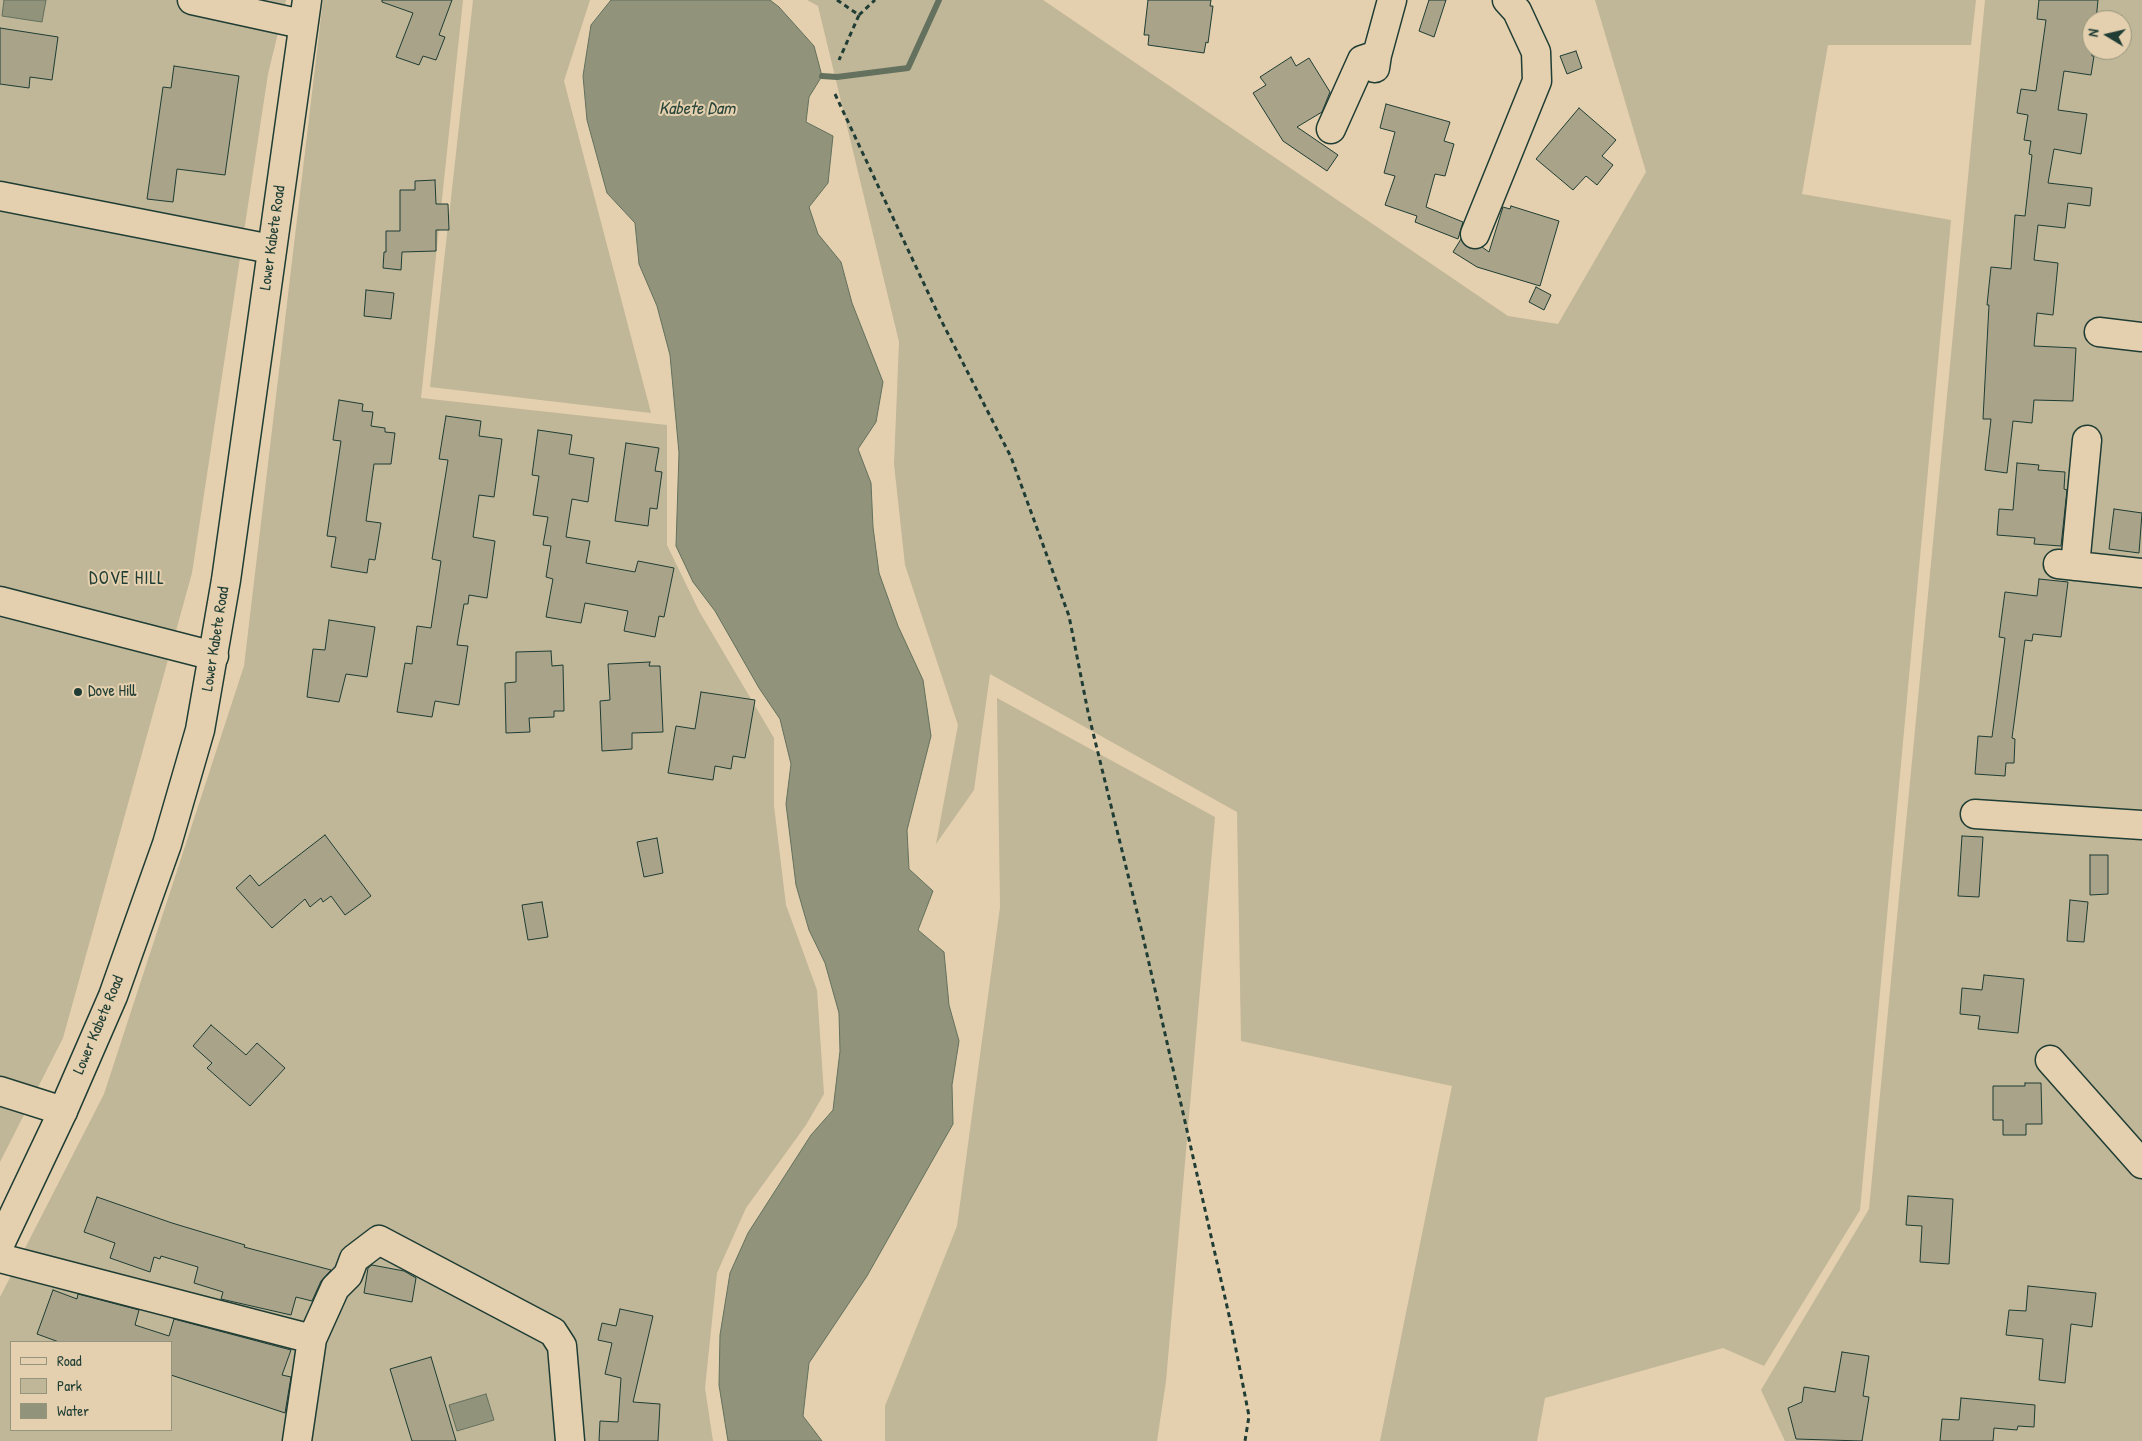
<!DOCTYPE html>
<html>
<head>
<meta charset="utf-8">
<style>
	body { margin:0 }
	#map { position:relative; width:2142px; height:1441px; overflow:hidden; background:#e4d0ae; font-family:"Patrick Hand",sans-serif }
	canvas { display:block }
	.legend { position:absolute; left:10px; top:1341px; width:162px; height:90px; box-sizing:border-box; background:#e4d0ae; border:1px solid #95957d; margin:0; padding:6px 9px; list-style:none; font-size:15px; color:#1f3d34 }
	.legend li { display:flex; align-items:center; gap:10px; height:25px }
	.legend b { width:25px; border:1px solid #95957d }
	.north { position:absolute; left:2082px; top:10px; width:50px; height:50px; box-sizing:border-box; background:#e4d0ae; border:1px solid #95957d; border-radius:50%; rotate:279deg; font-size:14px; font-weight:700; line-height:20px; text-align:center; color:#1f3d34 }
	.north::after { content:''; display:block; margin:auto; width:18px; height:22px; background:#1f3d34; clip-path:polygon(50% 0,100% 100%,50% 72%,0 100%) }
</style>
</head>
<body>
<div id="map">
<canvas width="2142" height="1441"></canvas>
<ul class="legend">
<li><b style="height:6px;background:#e4d0ae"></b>Road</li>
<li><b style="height:14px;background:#c0b698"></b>Park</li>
<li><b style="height:14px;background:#91937a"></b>Water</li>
</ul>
<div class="north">N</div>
</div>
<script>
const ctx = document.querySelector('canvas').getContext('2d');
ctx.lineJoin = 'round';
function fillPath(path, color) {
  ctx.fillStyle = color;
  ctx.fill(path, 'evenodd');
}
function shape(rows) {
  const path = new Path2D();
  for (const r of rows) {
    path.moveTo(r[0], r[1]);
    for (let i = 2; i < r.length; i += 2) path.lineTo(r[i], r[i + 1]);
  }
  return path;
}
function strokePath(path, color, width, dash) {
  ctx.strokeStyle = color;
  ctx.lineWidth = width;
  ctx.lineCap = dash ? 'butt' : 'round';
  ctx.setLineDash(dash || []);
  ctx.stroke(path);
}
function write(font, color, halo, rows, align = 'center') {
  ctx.font = font + ' "Patrick Hand",sans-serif';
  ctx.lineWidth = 4;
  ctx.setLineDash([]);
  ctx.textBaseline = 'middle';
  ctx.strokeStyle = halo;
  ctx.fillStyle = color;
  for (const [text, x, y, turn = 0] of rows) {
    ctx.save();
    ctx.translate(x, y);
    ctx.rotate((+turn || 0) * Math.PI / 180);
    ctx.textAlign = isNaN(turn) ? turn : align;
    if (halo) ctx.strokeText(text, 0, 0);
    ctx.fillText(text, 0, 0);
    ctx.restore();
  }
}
fillPath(shape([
	[0,0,286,0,268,74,192,573,63,1038,0,1162],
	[323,0,463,0,421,398,667,425,667,545,699,611,774,738,774,806,786,905,817,990,824,1094,806,1125,746,1208,717,1273,705,1388,713,1441,0,1441,0,1297,104,1094,244,666],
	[11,1342,171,1342,171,1430,11,1430],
	[473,0,590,0,564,81,651,413,430,387],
	[807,0,1043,0,1508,316,1558,324,1646,172,1595,0,1976,0,1971,45,1828,45,1802,194,1951,220,1860,1210,1764,1366,1723,1348,1545,1398,1537,1441,1380,1441,1452,1086,1241,1041,1237,812,990,674,974,790,936,844,958,725,905,565,894,464,899,342,818,6],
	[1985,0,2142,0,2142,1441,1785,1441,1761,1390,1869,1209],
	[2092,20,2122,20,2122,50,2092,50],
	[997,698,1215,817,1166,1381,1157,1441,885,1441,885,1406,957,1226,1000,907]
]), '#c0b698');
const water = shape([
	[4,0,46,0,42,22,2,16,4,0],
	[611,0,770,0,779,7,814,46,822,76,809,97,806,122,833,136,828,183,809,207,818,234,841,262,852,303,883,382,876,422,858,449,871,483,873,527,879,573,898,626,923,680,931,736,907,830,909,869,933,891,918,930,944,952,949,1005,959,1041,952,1085,953,1124,867,1276,809,1363,803,1416,822,1441,728,1441,719,1385,720,1335,730,1273,748,1233,811,1135,833,1110,840,1051,839,1013,825,963,809,930,796,885,786,804,791,764,780,719,759,688,715,611,693,582,676,546,679,453,670,355,657,306,639,264,635,223,607,193,587,120,583,76,591,25,611,0],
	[486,1394,494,1420,457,1431,449,1405,486,1394]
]);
fillPath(water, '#91937a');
strokePath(water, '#63715e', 1);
strokePath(shape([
	[822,76,837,77,908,68,939,0]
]), '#63715e', 6);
const building = shape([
	[382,0,452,0,439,35,445,37,436,60,423,56,419,65,396,57,413,13,382,2,382,0],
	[1148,0,1211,0,1210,6,1213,6,1208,43,1206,42,1204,53,1148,45,1149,35,1144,35,1148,0],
	[1429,0,1446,0,1434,37,1419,31,1429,0],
	[2039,0,2098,0,2096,20,2092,20,2092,56,2094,56,2091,75,2064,71,2058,110,2087,114,2081,154,2054,149,2048,183,2092,188,2090,206,2068,203,2065,228,2038,225,2034,260,2058,263,2053,315,2037,313,2034,346,2076,348,2073,401,2034,400,2032,423,2013,421,2007,473,1985,470,1991,419,1983,419,1989,305,1987,305,1991,267,2011,269,2015,215,2025,216,2032,155,2029,154,2031,141,2024,140,2028,115,2017,113,2021,89,2036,91,2046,20,2037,19,2039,0],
	[0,28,58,37,52,80,30,77,29,88,0,84,0,28],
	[1576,51,1582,68,1567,74,1560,56,1576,51],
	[1291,57,1296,66,1309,58,1330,92,1322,112,1297,127,1338,155,1327,171,1283,141,1253,93,1266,85,1260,77,1291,57],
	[174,66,239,76,225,175,177,169,173,202,147,199,163,87,171,88,174,66],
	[1386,104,1450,122,1444,141,1454,144,1445,176,1435,174,1426,207,1463,222,1458,239,1415,222,1417,216,1385,205,1395,176,1384,173,1395,132,1380,128,1386,104],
	[1579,108,1616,140,1602,156,1613,165,1597,185,1586,176,1573,190,1536,159,1579,108],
	[435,180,436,204,448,204,449,230,436,230,436,251,402,252,401,270,383,268,384,252,386,252,386,231,400,231,400,190,415,190,415,181,435,180],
	[1511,206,1559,221,1540,286,1477,267,1453,252,1461,239,1469,248,1482,247,1489,252,1503,207,1510,209,1511,206],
	[1536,287,1551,295,1544,310,1529,302,1536,287],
	[366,290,394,293,391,319,364,316,366,290],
	[339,400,363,404,362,411,373,412,371,426,385,428,385,432,395,433,391,464,374,464,366,521,381,523,375,560,369,559,367,573,331,567,336,537,327,536,341,441,333,440,339,400],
	[446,416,481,421,479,436,502,439,494,497,479,495,473,537,495,541,487,598,469,595,468,604,464,604,457,645,468,646,459,705,435,701,432,717,397,712,405,663,412,664,417,626,431,628,441,561,432,559,448,460,439,459,446,416],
	[538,430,572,435,569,454,594,458,588,502,572,499,566,537,590,541,586,563,635,572,638,561,674,568,664,617,659,616,655,637,624,631,628,611,585,603,581,623,546,617,553,579,546,577,551,546,543,545,548,517,533,515,539,476,532,475,538,430],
	[626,443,659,448,655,471,662,472,657,509,650,508,648,526,615,521,626,443],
	[2017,463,2039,465,2038,470,2065,472,2064,489,2067,490,2061,546,2034,544,2035,538,1997,535,1999,509,2013,510,2017,463],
	[2114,509,2142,513,2139,553,2109,549,2114,509],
	[2039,579,2068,582,2061,637,2033,634,2032,641,2025,640,2012,738,2015,739,2014,763,2006,763,2005,776,1975,774,1978,736,1992,737,2005,638,1999,637,2005,592,2037,596,2039,579],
	[329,620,375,627,367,677,346,674,339,702,307,697,313,649,325,650,329,620],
	[551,651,552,666,563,665,564,711,554,711,554,717,529,718,530,732,506,733,505,683,516,682,516,652,551,651],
	[650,662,649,666,660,666,663,732,632,733,632,749,602,751,600,701,610,700,608,664,650,662],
	[701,692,755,700,745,758,733,756,731,769,715,766,713,780,668,773,676,726,695,729,701,692],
	[325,835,371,896,345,915,331,896,323,902,321,898,310,907,305,899,272,928,236,888,250,875,259,886,325,835],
	[1962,836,1983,837,1979,897,1958,896,1962,836],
	[657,838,663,873,644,877,637,842,657,838],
	[2090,855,2108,855,2108,894,2090,895,2090,855],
	[2070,900,2088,902,2084,942,2067,941,2070,900],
	[542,902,548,937,528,940,522,905,542,902],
	[1984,975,2024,979,2018,1033,1978,1029,1980,1016,1960,1014,1962,988,1982,990,1984,975],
	[211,1025,246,1055,257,1043,285,1068,250,1106,207,1068,212,1063,193,1046,211,1025],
	[2025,1083,2041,1083,2042,1124,2026,1124,2026,1135,2003,1135,2003,1120,1993,1120,1993,1086,2025,1086,2025,1083],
	[1908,1196,1953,1199,1949,1264,1920,1262,1922,1226,1906,1225,1908,1196],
	[97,1197,172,1223,245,1245,244,1247,331,1270,321,1281,312,1301,296,1297,291,1315,221,1299,223,1292,194,1283,198,1267,161,1256,160,1259,154,1257,150,1272,110,1258,115,1243,84,1232,97,1197],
	[372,1265,404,1271,416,1278,412,1302,364,1293,368,1268,372,1265],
	[2028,1286,2096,1293,2092,1327,2071,1324,2065,1383,2039,1380,2043,1339,2006,1335,2009,1310,2026,1311,2028,1286],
	[53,1290,77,1299,78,1294,139,1310,135,1325,169,1336,174,1319,291,1350,282,1375,291,1377,285,1413,171,1375,171,1342,59,1342,37,1334,53,1290],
	[620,1309,653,1316,633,1402,660,1404,658,1441,599,1441,600,1421,618,1422,621,1378,605,1374,612,1343,598,1340,602,1323,616,1326,620,1309],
	[1842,1352,1869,1356,1863,1396,1869,1397,1862,1441,1796,1439,1788,1408,1802,1402,1804,1387,1835,1392,1842,1352],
	[431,1357,456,1441,412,1441,390,1369,431,1357],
	[1961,1398,2035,1405,2034,1427,2018,1426,2017,1430,1994,1428,1993,1441,1940,1441,1942,1419,1959,1420,1961,1398]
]);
fillPath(building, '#a8a389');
strokePath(building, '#1f3d34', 1);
const minor = shape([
	[192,0,302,24],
	[1375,68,1377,55,1392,0],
	[1331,129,1362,60,1377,55],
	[0,196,271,249],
	[1475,234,1537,81,1536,52,1517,11,1507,0],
	[2099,332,2142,337],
	[2058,564,2142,573],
	[2075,566,2087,440],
	[0,601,214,656],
	[1975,814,2142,825],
	[2050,1060,2142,1164],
	[0,1091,63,1111],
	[0,1258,312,1339],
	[297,1441,312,1339,335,1288,348,1275,354,1259,379,1240,553,1332,562,1346,570,1441]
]);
const major = shape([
	[0,1244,63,1111,113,996,167,844,200,730,226,580,307,0]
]);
strokePath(minor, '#1f3d34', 31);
strokePath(major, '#1f3d34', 31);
strokePath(shape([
	[837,0,859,15,839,60],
	[859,15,875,0],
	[835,94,940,318,1011,457,1069,616,1088,712,1141,928,1231,1324,1249,1416,1245,1441]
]), '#1f3d34', 3, [5, 4]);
strokePath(minor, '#e4d0ae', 28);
strokePath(major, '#e4d0ae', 28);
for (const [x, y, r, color] of [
	[78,692,5,"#1f3d34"]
]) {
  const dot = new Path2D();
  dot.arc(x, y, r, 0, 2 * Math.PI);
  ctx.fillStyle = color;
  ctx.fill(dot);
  strokePath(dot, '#e4d0ae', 2);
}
write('16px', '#1f3d34', '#e4d0ae', [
	["Lower Kabete Road",273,238,-82],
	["Lower Kabete Road",216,639,-81],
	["Lower Kabete Road",99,1025,-67]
]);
write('16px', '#1f3d34', '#e4d0ae', [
	["Dove Hill",88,692]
], 'left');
write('italic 18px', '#2a463b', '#e4d0ae', [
	["Kabete Dam",697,109]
]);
ctx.letterSpacing = '1px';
write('18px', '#1f3d34', '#e4d0ae', [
	["DOVE HILL",127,579]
]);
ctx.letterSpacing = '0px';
</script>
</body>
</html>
